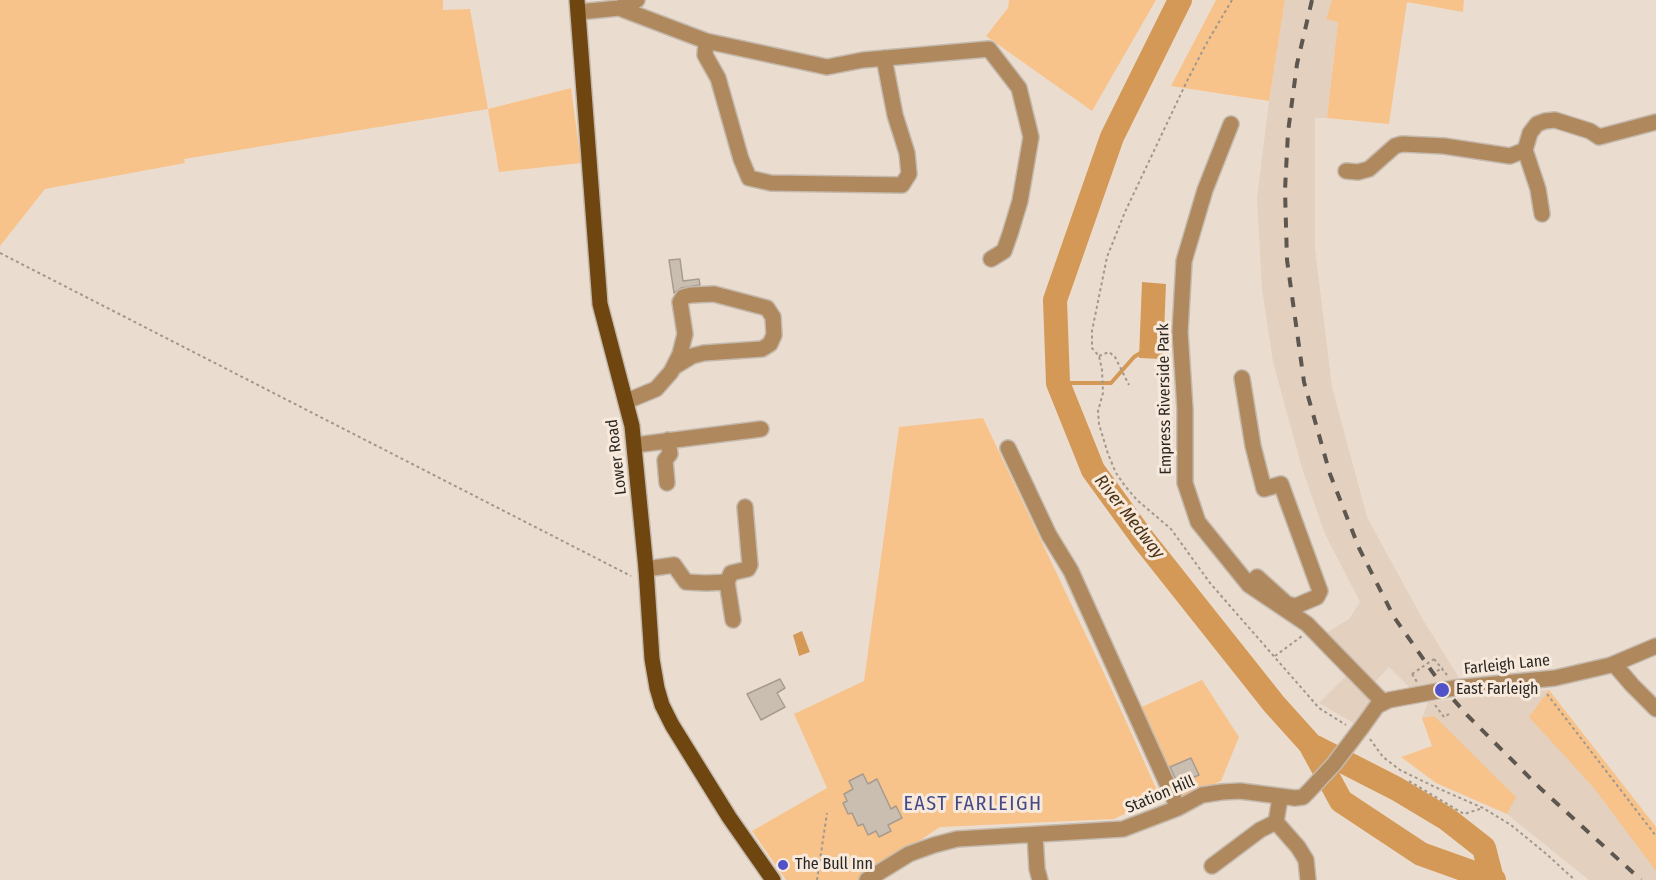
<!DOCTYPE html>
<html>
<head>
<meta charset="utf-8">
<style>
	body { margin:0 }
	canvas { display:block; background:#eaddd0 }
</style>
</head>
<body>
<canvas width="1656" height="880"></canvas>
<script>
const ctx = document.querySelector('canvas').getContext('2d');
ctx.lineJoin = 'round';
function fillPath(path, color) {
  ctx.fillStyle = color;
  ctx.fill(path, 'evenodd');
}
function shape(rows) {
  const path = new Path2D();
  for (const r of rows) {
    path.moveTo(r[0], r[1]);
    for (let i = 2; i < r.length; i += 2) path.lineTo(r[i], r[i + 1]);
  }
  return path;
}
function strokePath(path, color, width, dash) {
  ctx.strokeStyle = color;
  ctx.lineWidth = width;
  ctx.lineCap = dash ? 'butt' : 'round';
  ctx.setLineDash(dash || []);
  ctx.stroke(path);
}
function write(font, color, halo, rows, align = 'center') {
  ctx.font = font + ' "Fira Sans Condensed",sans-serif';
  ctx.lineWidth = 6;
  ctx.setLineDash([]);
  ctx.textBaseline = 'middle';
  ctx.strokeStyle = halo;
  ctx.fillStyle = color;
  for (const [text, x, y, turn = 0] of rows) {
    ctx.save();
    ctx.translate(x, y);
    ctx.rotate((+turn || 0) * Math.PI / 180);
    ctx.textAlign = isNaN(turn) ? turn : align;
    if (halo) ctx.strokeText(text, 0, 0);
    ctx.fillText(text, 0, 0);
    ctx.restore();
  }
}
fillPath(shape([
	[1285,0,1332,0,1326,19,1338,21,1327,118,1315,118,1315,248,1332,387,1367,517,1422,618,1461,681,1410,688,1389,667,1375,682,1372,702,1357,725,1319,703,1353,669,1323,635,1349,619,1360,602,1325,534,1302,468,1273,362,1262,289,1257,198,1269,101],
	[1549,690,1656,827,1656,880,1589,880,1507,814,1432,746,1422,718,1428,702]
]), '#e3d0be');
fillPath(shape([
	[0,0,443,0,443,10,470,9,488,109,571,88,581,163,499,172,488,109,184,159,185,163,45,189,0,246],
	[1009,0,1156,0,1092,111,986,36,1008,8],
	[1216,0,1285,0,1269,101,1171,86],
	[1332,0,1464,0,1463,12,1407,2,1389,124,1327,118,1338,22,1326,19],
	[983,418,1111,688,1160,797,1114,819,940,827,861,880,786,880,752,831,827,788,794,714,864,681,899,427],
	[1202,680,1239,737,1221,781,1179,799,1137,709],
	[1191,758,1199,775,1176,785,1168,768],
	[1549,690,1656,827,1656,871,1594,788,1529,717],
	[1434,716,1516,797,1507,814,1436,783,1401,757,1432,746,1422,718]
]), '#f8c38a');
fillPath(shape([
	[1142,282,1166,284,1163,359,1139,358],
	[802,631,810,652,799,656,793,635]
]), '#d49957');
strokePath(shape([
	[1058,383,1111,383,1134,357,1142,352]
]), '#d49957', 4);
strokePath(shape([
	[1180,0,1112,137,1055,300,1058,383,1093,470,1143,539,1274,704,1310,744,1341,801,1421,854,1494,880],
	[1315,747,1397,789,1447,819,1484,848,1492,879]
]), '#d49957', 24);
const building = shape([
	[680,259,683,281,699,279,700,285,681,288,674,293,669,260,680,259],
	[780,679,785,688,777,693,785,707,761,720,747,694,780,679],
	[1191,758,1199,775,1178,784,1170,767,1191,758],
	[863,774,868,784,877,779,891,809,896,806,902,818,888,825,891,831,879,837,876,831,868,835,863,824,858,826,852,813,848,814,843,803,847,801,844,794,853,789,849,781,863,774]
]);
fillPath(building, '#cabeb1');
strokePath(building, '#a79b8f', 1.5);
const minor = shape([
	[619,8,706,41,827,67,863,60,989,49,1019,88,1031,137,1020,201,1010,234,1004,251,991,259],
	[579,12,619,8,637,0],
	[706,41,705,55,718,78,741,159,749,178,771,183,902,185,909,174,907,153,895,115,884,58],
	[1231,124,1205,190,1184,261,1180,332,1185,409,1185,483,1198,522,1249,585,1307,624,1383,702],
	[1525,150,1538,189,1542,214],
	[1346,171,1358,172,1369,169,1395,146,1402,144,1444,146,1510,156,1525,150,1530,133,1537,124,1545,121,1555,120,1590,131,1599,137,1656,122],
	[1242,378,1253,446,1264,489,1281,484,1320,591,1317,597,1296,606,1287,604,1257,577,1249,585],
	[627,401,656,389,671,372,680,354,685,334,680,302,683,297,691,295,714,294,767,308,773,317,774,335,770,344,762,349,704,353,692,356,674,367],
	[635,445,761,429],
	[1008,448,1049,535,1071,571,1178,808],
	[667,483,665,460,670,454,668,440],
	[646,569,674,565,686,582,706,583,727,582,733,620],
	[727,582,731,573,748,569,750,565,745,507],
	[1614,664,1632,685,1656,709],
	[1362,727,1377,706,1389,700,1454,688,1555,678,1611,665,1656,646],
	[1280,798,1276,822,1298,847,1306,860,1308,880],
	[1035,835,1037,869,1040,880],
	[1212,866,1260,830,1276,822],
	[867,880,909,854,934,845,957,839,1123,829,1178,808,1202,795,1222,792,1240,791,1295,798]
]);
const major = shape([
	[577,0,600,304,632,426,646,569,652,659,657,688,662,705,672,725,729,817,773,880]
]);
strokePath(minor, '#c4b9ad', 18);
strokePath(major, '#c4b9ad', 18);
strokePath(shape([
	[1232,0,1205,46,1187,81,1125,212,1107,257,1092,331,1092,348,1099,356,1102,370,1103,393,1098,411,1099,424,1108,454,1116,473,1125,486,1137,500,1171,529,1210,583,1319,708,1346,725],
	[0,253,631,576],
	[1099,356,1109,352,1115,357,1129,385],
	[1275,656,1302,636],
	[1434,659,1447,675],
	[1437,671,1443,668],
	[1412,674,1417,682],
	[1547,694,1656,836],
	[1435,705,1444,717,1449,714],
	[1370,739,1383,757,1400,770,1435,787,1483,808,1511,825,1544,852,1575,880],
	[1409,781,1464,814,1483,808],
	[817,880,827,813]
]), '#a1978d', 2, [3, 3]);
strokePath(minor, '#b0885d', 15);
strokePath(major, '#6f4510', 15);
strokePath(shape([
	[1312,0,1297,64,1288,132,1285,190,1287,260,1304,382,1330,474,1359,548,1394,617,1445,690,1467,715,1540,788,1641,880]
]), '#5d5750', 4, [10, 10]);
const minorBridge = shape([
	[1295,798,1303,797,1308,792,1334,764,1362,727]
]);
strokePath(minorBridge, '#c4b9ad', 18, []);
strokePath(shape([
	[1412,674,1434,659]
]), '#a1978d', 2, [3, 3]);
strokePath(minorBridge, '#b0885d', 15);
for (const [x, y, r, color] of [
	[1442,690,8,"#5152c8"],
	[783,865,6,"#5152c8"]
]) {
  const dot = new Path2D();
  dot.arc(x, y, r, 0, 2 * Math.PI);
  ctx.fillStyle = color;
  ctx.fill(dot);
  strokePath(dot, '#f7eadd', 2);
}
write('16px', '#2b2722', '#f7eadd', [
	["Empress Riverside Park",1165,399,-91],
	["Lower Road",617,457,-97],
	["Farleigh Lane",1507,665,-6],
	["Station Hill",1160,795,-23]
]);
write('16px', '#2b2722', '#f7eadd', [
	["East Farleigh",1456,690],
	["The Bull Inn",795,865]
], 'left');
write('italic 18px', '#4c3316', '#f7eadd', [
	["River Medway",1129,517,52]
]);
ctx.letterSpacing = '1.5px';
write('20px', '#454a87', '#f7eadd', [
	["EAST FARLEIGH",973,804]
]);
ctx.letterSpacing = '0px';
</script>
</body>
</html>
